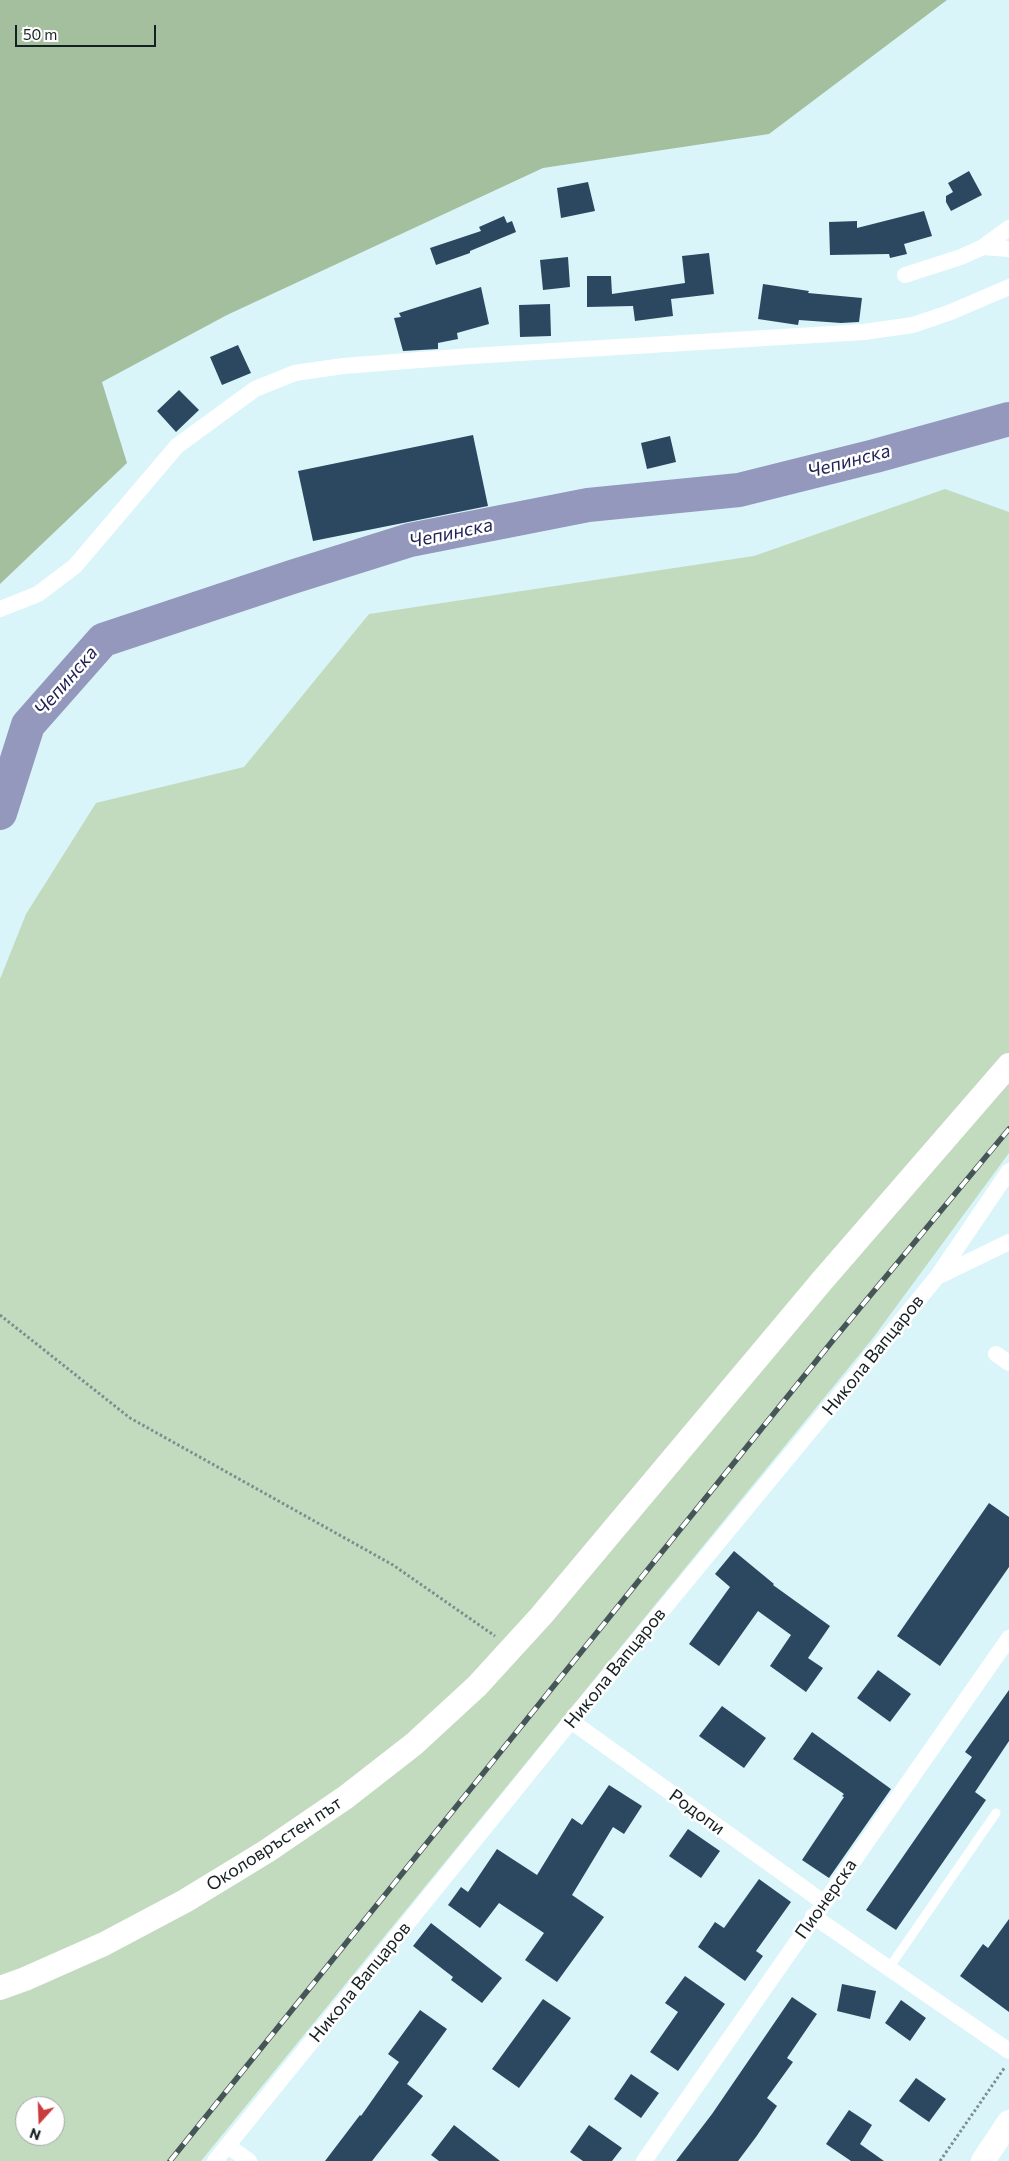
<!DOCTYPE html>
<html>
<head>
<meta charset="utf-8">
<style>
	body { margin:0 }
	#map { position:relative; width:1009px; height:2161px; overflow:hidden; background:#d9f5fa; font-family:Commissioner,sans-serif }
	canvas { display:block }
	.north { position:absolute; left:15px; top:2096px; width:50px; height:50px; box-sizing:border-box; background:#fff; border:1px solid #a1a6a7; border-radius:50%; rotate:200deg; font-size:14px; font-weight:700; line-height:20px; text-align:center; color:#152022 }
	.north::after { content:''; display:block; margin:auto; width:18px; height:22px; background:#ca3b3e; clip-path:polygon(50% 0,100% 100%,50% 72%,0 100%) }
	.scale { position:absolute; left:15px; top:25px; width:141px; height:22px; box-sizing:border-box; border:2px solid #152022; border-top:0; padding-left:6px; font-size:15px; line-height:18px; white-space:nowrap; color:#152022; -webkit-text-stroke:4px #fff; paint-order:stroke }
</style>
</head>
<body>
<div id="map">
<canvas width="1009" height="2161"></canvas>
<div class="north">N</div>
<div class="scale">50 m</div>
</div>
<script>
const ctx = document.querySelector('canvas').getContext('2d');
ctx.lineJoin = 'round';
function fillPath(path, color) {
  ctx.fillStyle = color;
  ctx.fill(path, 'evenodd');
}
function shape(rows) {
  const path = new Path2D();
  for (const r of rows) {
    path.moveTo(r[0], r[1]);
    for (let i = 2; i < r.length; i += 2) path.lineTo(r[i], r[i + 1]);
  }
  return path;
}
function strokePath(path, color, width, dash) {
  ctx.strokeStyle = color;
  ctx.lineWidth = width;
  ctx.lineCap = dash ? 'butt' : 'round';
  ctx.setLineDash(dash || []);
  ctx.stroke(path);
}
function write(font, color, halo, rows, align = 'center') {
  ctx.font = font + ' Commissioner,sans-serif';
  ctx.lineWidth = 5;
  ctx.setLineDash([]);
  ctx.textBaseline = 'middle';
  ctx.strokeStyle = halo;
  ctx.fillStyle = color;
  for (const [text, x, y, turn = 0] of rows) {
    ctx.save();
    ctx.translate(x, y);
    ctx.rotate((+turn || 0) * Math.PI / 180);
    ctx.textAlign = isNaN(turn) ? turn : align;
    if (halo) ctx.strokeText(text, 0, 0);
    ctx.fillText(text, 0, 0);
    ctx.restore();
  }
}
fillPath(shape([
	[945,489,1009,512,1009,1153,873,1338,201,2161,0,2161,0,979,26,914,96,803,244,767,369,614,754,556],
	[25,2106,55,2106,55,2136,25,2136]
]), '#c2dbbe');
fillPath(shape([
	[0,0,947,0,769,134,543,168,227,315,102,382,127,463,0,584]
]), '#a4bf9e');
strokePath(shape([
	[0,813,28,725,103,640,292,577,410,540,588,505,739,490,875,456,1009,419]
]), '#9398bc', 34);
fillPath(shape([
	[969,171,982,195,951,211,946,202,946,196,953,192,948,183],
	[588,182,595,211,561,218,557,188],
	[924,211,932,236,904,244,907,254,890,258,889,254,830,255,829,222,857,221,857,228],
	[504,216,507,223,512,221,516,232,470,251,470,253,436,265,430,248,481,231,479,227],
	[709,253,714,294,671,299,673,316,635,321,633,306,587,307,587,276,611,276,612,294,685,283,682,256],
	[568,257,570,287,543,290,540,260],
	[763,284,809,291,808,293,862,298,859,322,841,323,799,320,798,325,758,319],
	[481,287,489,324,457,333,458,339,438,343,438,349,403,351,394,318,401,317,399,313],
	[550,304,551,336,520,337,519,305],
	[238,345,251,373,222,385,210,357],
	[179,390,199,410,176,432,157,411],
	[473,435,488,506,313,541,298,471],
	[670,436,676,462,647,469,641,443],
	[989,1503,1009,1517,1009,1567,940,1666,897,1636],
	[734,1551,774,1584,773,1585,830,1626,808,1658,823,1668,806,1692,770,1666,791,1635,758,1611,719,1666,689,1644,730,1587,715,1574],
	[878,1670,911,1694,890,1722,857,1698],
	[1009,1690,1009,1741,975,1792,986,1800,896,1930,866,1910,972,1757,965,1752],
	[722,1706,766,1738,744,1768,699,1736],
	[812,1732,891,1789,829,1878,802,1860,844,1797,842,1796,844,1794,793,1759],
	[609,1785,642,1806,624,1834,613,1827,572,1895,604,1917,557,1982,525,1960,544,1933,499,1903,480,1928,448,1905,461,1887,468,1892,497,1849,537,1875,572,1818,582,1825],
	[688,1829,720,1851,701,1878,669,1856],
	[759,1879,791,1902,756,1951,763,1956,745,1981,698,1947,715,1922,724,1928],
	[1009,1919,1009,2012,960,1976,983,1944,988,1948],
	[431,1923,502,1978,482,2003,451,1980,453,1977,413,1946],
	[685,1976,725,2004,678,2071,650,2052,678,2012,665,2003],
	[842,1984,876,1991,870,2019,837,2011],
	[792,1997,817,2014,787,2058,793,2062,767,2098,777,2106,756,2137,738,2161,676,2161,712,2114],
	[543,1999,571,2018,519,2088,492,2069],
	[901,2000,926,2018,910,2041,885,2023],
	[420,2010,447,2029,407,2084,423,2096,372,2161,325,2161,360,2115,361,2116,399,2062,388,2054],
	[631,2074,659,2093,641,2118,614,2099],
	[916,2078,946,2099,929,2122,899,2101],
	[849,2110,872,2125,860,2144,884,2161,851,2161,826,2144],
	[454,2125,500,2161,439,2161,431,2155],
	[589,2125,622,2148,612,2161,583,2161,570,2152]
]), '#2b4860');
strokePath(shape([
	[0,1315,130,1418,393,1565,495,1636],
	[940,2161,1005,2067]
]), '#7b8e92', 3, [2.5, 2.5]);
strokePath(shape([
	[889,1968,996,1813]
]), '#fff', 9);
strokePath(shape([
	[1009,228,983,247,1009,249],
	[905,275,961,257,983,247],
	[0,609,38,594,75,566,177,446,255,389,295,373,343,366,471,356,864,332,913,325,951,312,1009,287],
	[939,1276,1009,1242],
	[996,1354,1009,1363],
	[571,1721,823,1902],
	[813,1916,1009,2051],
	[228,2146,249,2161],
	[215,2161,571,1721,937,1277,1009,1171],
	[644,2161,1009,1638]
]), '#fff', 16);
strokePath(shape([
	[0,1988,25,1979,104,1944,185,1901,267,1851,346,1797,414,1744,477,1686,541,1616,821,1282,1009,1065],
	[983,2161,1009,2122]
]), '#fff', 24);
const rail = shape([
	[170,2161,834,1339,1009,1129]
]);
strokePath(rail, '#465658', 5.5);
strokePath(rail, '#fff', 4, [11]);
write('18px', '#152022', '#fff', [
	["Никола Вапцаров",873,1355,-51],
	["Никола Вапцаров",615,1668,-51],
	["Родопи",697,1812,36],
	["Околовръстен път",274,1844,-33],
	["Пионерска",826,1899,-55],
	["Никола Вапцаров",360,1982,-51]
]);
write('italic 19px', '#242554', '#fff', [
	["Чепинска",849,461,-15],
	["Чепинска",451,533,-12],
	["Чепинска",66,681,-49]
]);
</script>
</body>
</html>
